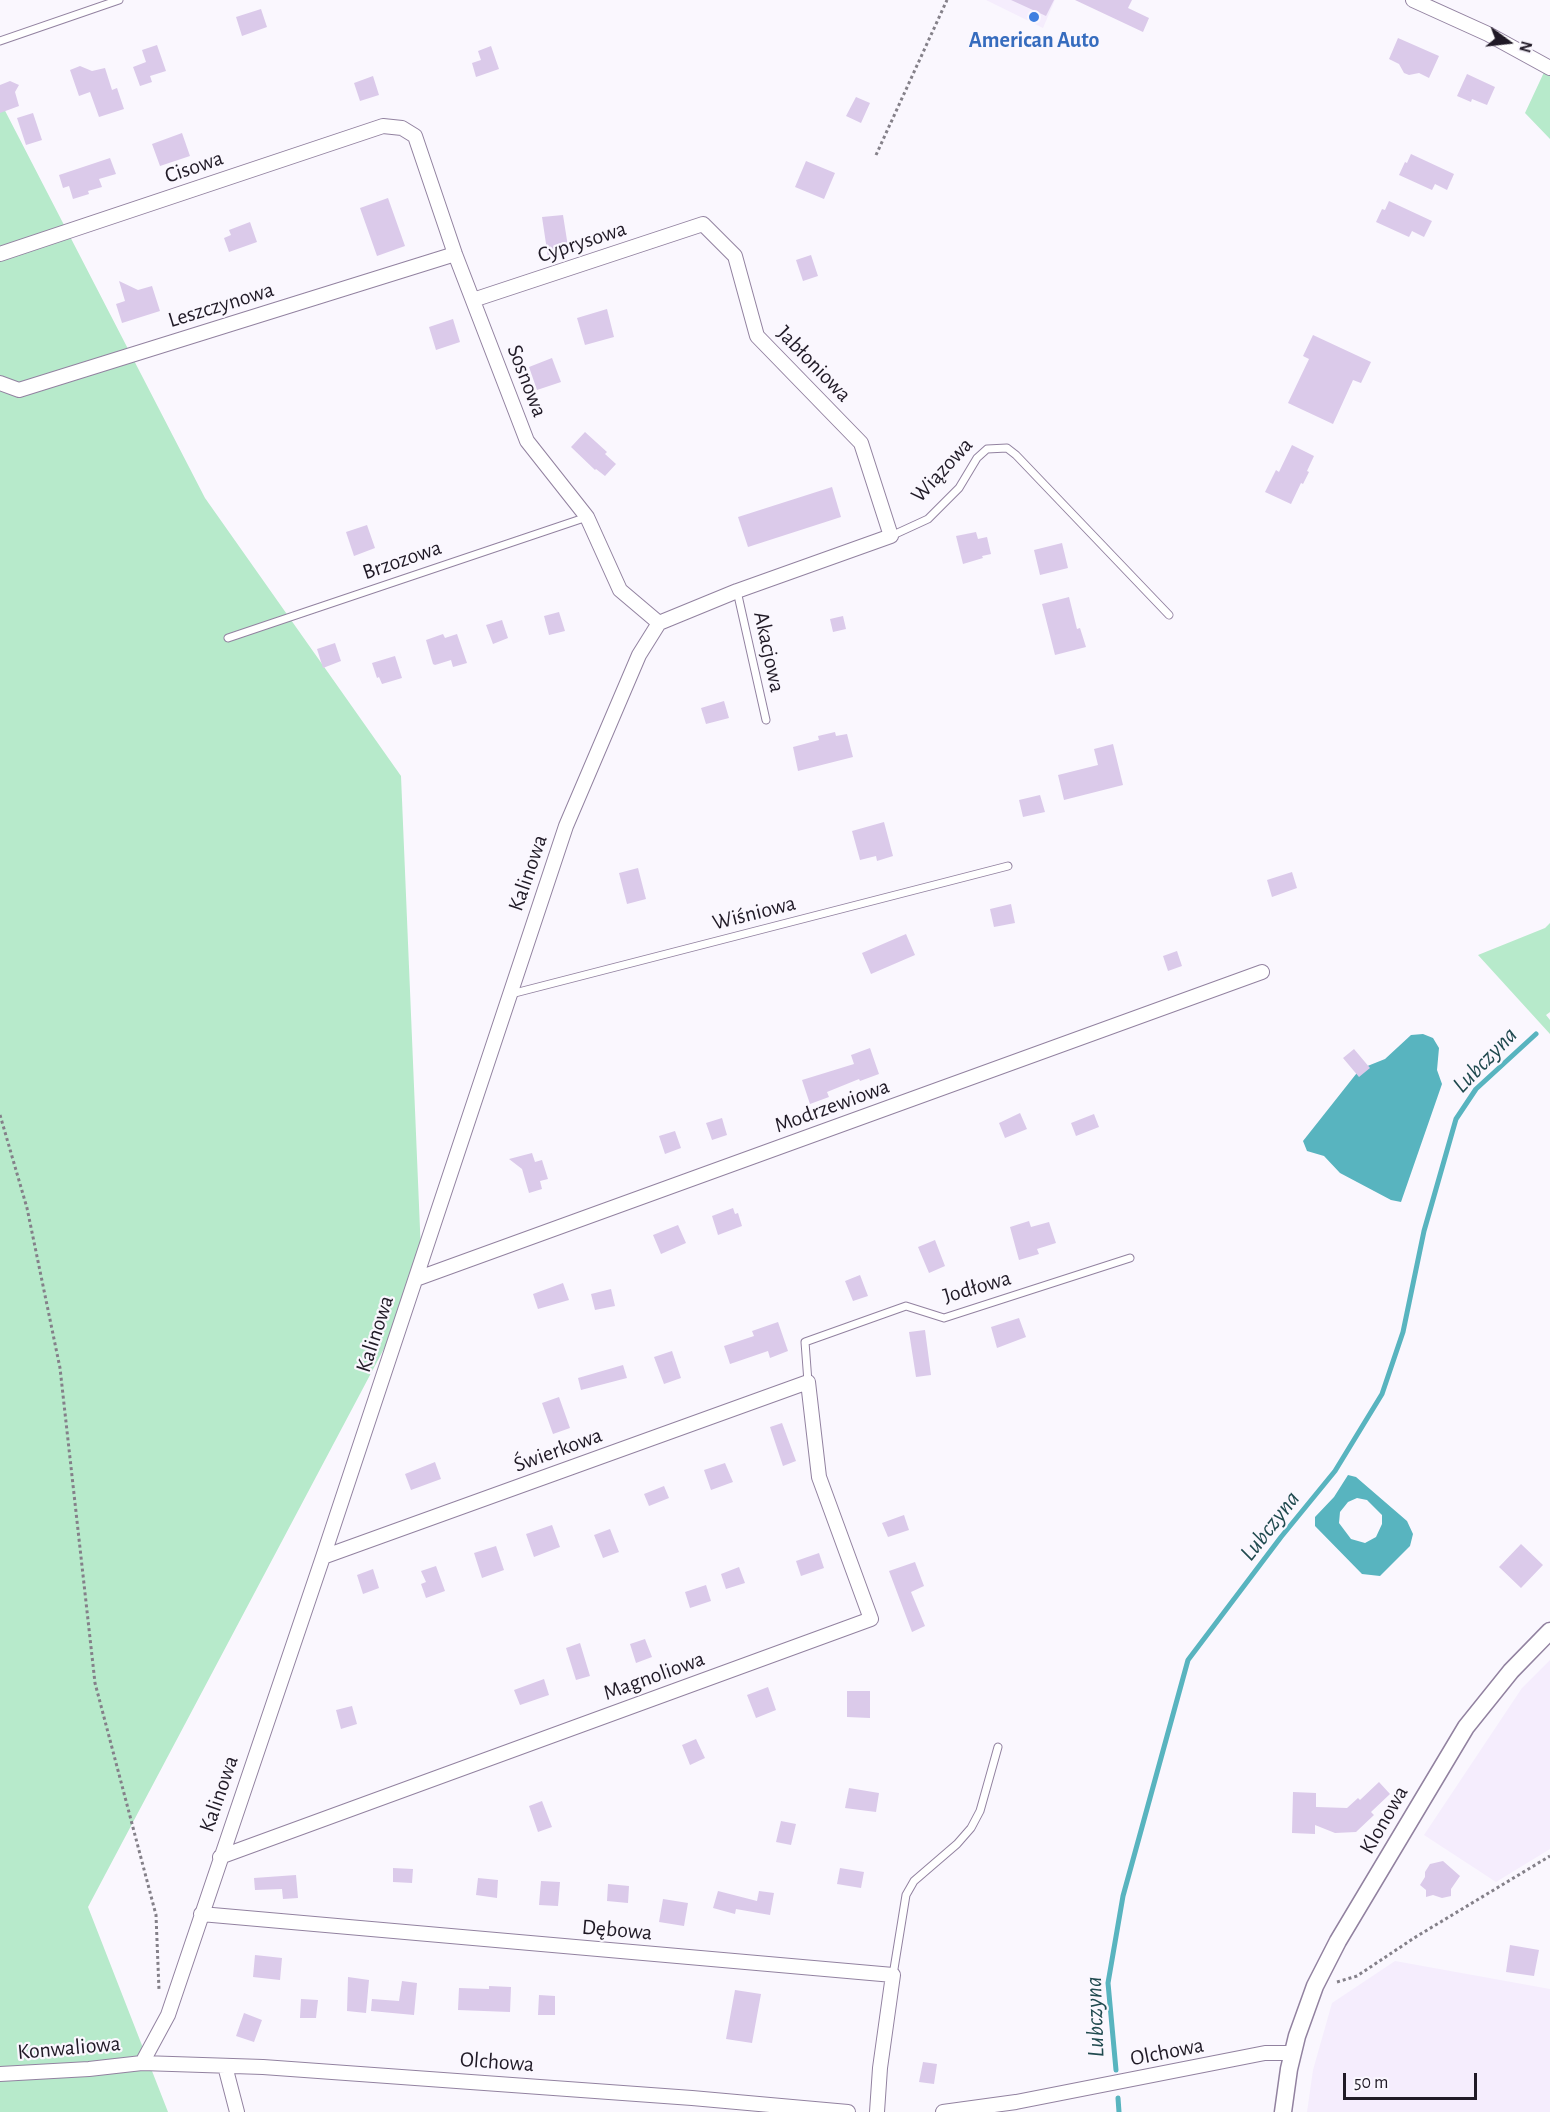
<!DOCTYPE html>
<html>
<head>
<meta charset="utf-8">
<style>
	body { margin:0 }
	#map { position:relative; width:1550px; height:2112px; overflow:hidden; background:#faf7fe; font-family:"Alegreya Sans",sans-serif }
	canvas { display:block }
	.north { position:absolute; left:1478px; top:12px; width:60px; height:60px; -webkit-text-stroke:4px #faf7fe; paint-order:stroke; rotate:105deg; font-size:16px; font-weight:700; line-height:24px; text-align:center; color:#201a26 }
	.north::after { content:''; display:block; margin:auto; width:21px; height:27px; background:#201a26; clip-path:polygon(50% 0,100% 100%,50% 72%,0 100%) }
	.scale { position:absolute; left:1343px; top:2073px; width:134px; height:27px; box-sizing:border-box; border:3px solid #201a26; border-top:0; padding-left:8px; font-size:18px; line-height:21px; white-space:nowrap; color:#201a26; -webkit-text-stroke:4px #faf7fe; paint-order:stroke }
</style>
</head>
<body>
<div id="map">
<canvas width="1550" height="2112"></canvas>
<div class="north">N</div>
<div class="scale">50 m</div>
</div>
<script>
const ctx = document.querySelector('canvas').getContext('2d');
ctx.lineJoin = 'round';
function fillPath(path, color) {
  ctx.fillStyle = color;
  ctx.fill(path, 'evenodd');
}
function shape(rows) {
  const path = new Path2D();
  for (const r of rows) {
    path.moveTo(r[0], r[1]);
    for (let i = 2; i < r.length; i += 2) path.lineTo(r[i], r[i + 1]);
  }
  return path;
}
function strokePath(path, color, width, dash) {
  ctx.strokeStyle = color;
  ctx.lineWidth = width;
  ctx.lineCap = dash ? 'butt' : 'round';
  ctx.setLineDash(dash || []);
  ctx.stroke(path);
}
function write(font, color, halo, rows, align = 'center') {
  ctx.font = font + ' "Alegreya Sans",sans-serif';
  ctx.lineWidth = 4.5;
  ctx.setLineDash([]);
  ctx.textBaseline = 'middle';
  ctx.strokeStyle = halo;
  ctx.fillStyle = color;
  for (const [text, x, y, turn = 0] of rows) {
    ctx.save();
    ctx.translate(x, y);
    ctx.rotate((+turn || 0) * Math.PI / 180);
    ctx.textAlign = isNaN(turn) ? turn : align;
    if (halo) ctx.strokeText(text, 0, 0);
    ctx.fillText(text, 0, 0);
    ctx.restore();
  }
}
fillPath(shape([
	[986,0,1055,0,1043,28],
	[1550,1660,1550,1849,1496,1882,1424,1835,1522,1688],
	[1395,1961,1550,1989,1550,2112,1307,2112,1313,2070,1332,2003]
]), '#f5edfd');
fillPath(shape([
	[1546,68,1550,70,1550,139,1525,113],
	[0,101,205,498,401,776,422,1277,88,1907,168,2112,0,2112],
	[1550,923,1550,1012,1546,1015,1550,1020,1550,1034,1478,955,1545,928]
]), '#b7eacb');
fillPath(shape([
	[1423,1034,1433,1038,1439,1048,1437,1070,1442,1084,1401,1202,1391,1200,1340,1173,1324,1156,1307,1151,1303,1141,1360,1069,1385,1059,1411,1035],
	[1348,1475,1356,1477,1407,1521,1413,1534,1410,1546,1380,1576,1362,1574,1315,1526,1315,1517,1334,1497],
	[1357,1498,1367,1500,1382,1515,1382,1524,1376,1537,1365,1543,1351,1539,1339,1523,1340,1512,1348,1502]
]), '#58b4bf');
strokePath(shape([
	[1116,2070,1108,1983,1123,1896,1188,1660,1281,1537,1335,1471,1382,1394,1403,1332,1424,1231,1456,1119,1476,1089,1536,1034],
	[1118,2098,1119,2112]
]), '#58b4bf', 5);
fillPath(shape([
	[1011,0,1054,0,1046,16],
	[1075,0,1132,0,1128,8,1149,18,1143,32],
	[261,9,267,27,242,36,236,17],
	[1398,38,1439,56,1429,78,1419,73,1409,75,1404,73,1399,64,1389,59],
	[157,45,166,71,150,76,152,82,140,86,133,67,146,62,142,50],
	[491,46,499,69,476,77,472,63,481,60,478,51],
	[80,66,92,71,105,68,112,90,117,88,124,109,99,117,90,92,79,96,70,70],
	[1467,74,1495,87,1487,105,1472,99,1471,102,1457,96],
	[373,76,379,95,360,101,354,83],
	[10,81,19,85,15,92,19,106,0,113,0,85],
	[856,97,870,103,861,123,846,116],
	[33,113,42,140,26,145,17,118],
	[182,133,190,156,160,166,152,144],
	[1411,154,1454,174,1447,190,1435,184,1432,190,1399,175,1405,162,1407,163],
	[110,158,116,174,99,179,102,187,88,191,89,194,73,199,69,186,63,188,59,175],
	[806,161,835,173,824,199,795,187],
	[388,198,405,246,377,256,360,208],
	[1389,201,1432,221,1424,237,1412,231,1409,237,1376,222,1382,209,1385,210],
	[563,215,569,253,548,257,542,217],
	[250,222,257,242,229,252,224,238,231,235,229,230],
	[811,255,818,276,803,281,796,260],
	[119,281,138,290,152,286,160,311,122,323,116,304,125,301],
	[607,309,614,337,585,345,577,318],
	[453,319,460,342,436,350,429,327],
	[1313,335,1371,362,1361,383,1353,380,1333,424,1288,403,1309,359,1303,356],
	[552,358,561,382,537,390,529,367],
	[585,432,607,452,605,454,616,464,605,476,596,469,595,470,571,447],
	[1292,445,1314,456,1307,471,1309,472,1303,484,1301,483,1291,504,1265,492,1276,470,1279,472],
	[832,487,841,517,748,547,738,517],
	[367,525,375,548,354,556,346,532],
	[976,532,978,539,987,537,991,554,982,556,983,558,963,564,956,536],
	[1062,543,1068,568,1040,575,1034,550],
	[1069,597,1077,629,1080,628,1086,647,1055,655,1042,604],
	[559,612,565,631,549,635,544,616],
	[843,616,846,629,833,632,830,619],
	[502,620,508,638,493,644,486,625],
	[443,634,445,638,457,634,467,663,453,667,451,660,435,665,433,664,426,640],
	[335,643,341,661,323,668,317,649],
	[395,656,402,678,382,684,379,677,377,678,372,663],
	[724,701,729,718,706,724,701,708],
	[835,732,836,736,847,734,853,757,798,771,793,747,819,740,818,736],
	[1113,744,1123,785,1064,800,1058,775,1098,765,1094,749],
	[1040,795,1045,812,1023,817,1019,800],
	[884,822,893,856,877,861,876,856,860,860,852,831],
	[638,868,646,899,627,904,619,873],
	[1292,872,1297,888,1272,897,1267,880],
	[1011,904,1015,923,994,927,990,909],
	[906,934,915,955,871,974,862,953],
	[1177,951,1182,966,1168,971,1163,956],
	[870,1048,879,1074,860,1081,859,1079,827,1092,829,1097,810,1104,802,1080,854,1064,851,1055],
	[1354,1049,1370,1068,1359,1077,1343,1058],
	[1020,1113,1027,1129,1005,1138,999,1123],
	[1094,1114,1099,1127,1076,1136,1071,1123],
	[722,1118,727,1135,712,1140,706,1123],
	[675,1131,681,1148,665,1154,659,1136],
	[532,1153,535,1162,542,1160,548,1179,540,1181,542,1189,529,1193,522,1169,509,1159],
	[733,1208,735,1214,738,1213,742,1226,718,1235,712,1216],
	[1029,1221,1031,1227,1049,1222,1056,1243,1037,1249,1039,1254,1019,1260,1010,1227],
	[678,1225,686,1243,661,1254,653,1235],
	[935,1240,945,1266,929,1273,918,1247],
	[860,1275,868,1296,853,1301,845,1281],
	[563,1283,569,1300,538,1309,533,1294],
	[611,1289,615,1306,595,1310,591,1294],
	[1019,1318,1026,1337,997,1348,991,1327],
	[778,1322,788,1351,770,1358,768,1351,730,1364,724,1346,754,1336,752,1331],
	[925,1330,931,1375,916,1377,909,1332],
	[672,1351,681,1378,664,1384,654,1357],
	[623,1365,627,1378,581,1390,578,1378],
	[559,1397,570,1428,553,1434,542,1403],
	[782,1423,796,1461,783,1466,770,1427],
	[435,1462,441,1479,411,1490,405,1474],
	[725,1463,733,1482,711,1490,704,1470],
	[664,1486,669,1498,649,1506,644,1494],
	[904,1515,909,1530,888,1537,882,1523],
	[552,1525,560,1547,534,1557,526,1534],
	[610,1529,619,1552,603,1558,594,1535],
	[1521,1544,1543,1565,1521,1588,1499,1567],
	[496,1546,504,1570,482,1578,474,1553],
	[819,1553,824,1568,801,1576,796,1561],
	[915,1562,924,1586,911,1592,925,1626,912,1632,889,1571],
	[436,1566,445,1591,426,1598,421,1584,426,1582,421,1571],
	[739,1567,745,1583,726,1589,721,1574],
	[373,1569,379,1588,363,1594,357,1575],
	[706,1585,711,1601,690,1608,685,1592],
	[645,1639,652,1657,636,1663,630,1644],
	[580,1643,590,1676,576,1680,566,1648],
	[544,1679,549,1695,520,1705,514,1690],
	[768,1687,776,1710,756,1718,747,1695],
	[847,1691,870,1691,870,1718,847,1717],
	[352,1706,357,1724,341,1729,336,1710],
	[696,1739,705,1758,690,1765,682,1745],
	[1379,1782,1390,1794,1371,1812,1374,1815,1356,1832,1335,1833,1315,1825,1315,1834,1292,1833,1293,1792,1316,1793,1316,1807,1347,1808,1358,1798,1360,1800],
	[849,1788,879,1793,876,1812,845,1808],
	[542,1801,552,1827,538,1832,529,1806],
	[781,1821,796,1824,791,1845,776,1842],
	[1443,1861,1460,1876,1451,1889,1451,1896,1442,1898,1433,1895,1426,1897,1426,1890,1420,1885,1425,1877,1425,1872,1430,1864],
	[393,1868,413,1869,412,1883,393,1882],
	[840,1868,864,1872,861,1888,837,1884],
	[296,1875,298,1898,283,1899,282,1889,255,1890,254,1878],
	[478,1878,498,1880,497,1898,476,1895],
	[541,1881,560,1882,558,1906,539,1905],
	[608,1884,629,1886,628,1903,607,1901],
	[718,1891,757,1901,759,1891,774,1893,770,1915,736,1909,735,1914,713,1908],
	[663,1899,688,1903,684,1926,659,1922],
	[1510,1945,1539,1950,1534,1976,1506,1972],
	[255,1955,282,1958,280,1980,253,1977],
	[348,1977,369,1980,366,2013,347,2011],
	[402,1981,417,1983,414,2015,371,2011,372,1999,399,2001],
	[489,1986,511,1987,510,2012,458,2010,459,1988,489,1989],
	[735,1990,761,1994,752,2043,726,2039],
	[539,1995,555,1996,555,2015,538,2015],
	[301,1999,318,2000,316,2018,300,2018],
	[244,2013,262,2020,254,2042,236,2036],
	[923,2062,937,2064,934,2084,919,2082]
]), '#dbcaea');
const service = shape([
	[0,41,119,0],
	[891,536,928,519,959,488,977,458,987,449,1007,448,1016,455,1169,615],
	[737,591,766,720],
	[228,638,587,517],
	[511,994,1008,866],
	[808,1382,805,1342,906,1306,944,1318,1130,1258],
	[893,1975,906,1895,914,1881,957,1844,971,1828,980,1811,998,1747]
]);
const minor = shape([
	[1413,0,1488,34,1550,68],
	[0,254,383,126,402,128,415,136,455,254,527,441,587,517,620,590,659,623],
	[473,300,703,224,735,256,757,336,861,443,891,536,737,591,659,623],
	[0,383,19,390,455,254],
	[416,1279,1262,972],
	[220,1857,871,1619,819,1477,808,1382,323,1557],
	[201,1914,893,1975,880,2068,877,2112],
	[142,2063,168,2015,323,1557,566,826,639,655,659,623],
	[225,2066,237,2112],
	[0,2074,89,2069,142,2063,263,2067,692,2098,848,2112],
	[943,2112,1016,2102,1265,2053,1292,2053]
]);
const tertiary = shape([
	[1283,2112,1289,2069,1297,2036,1315,1986,1338,1941,1466,1727,1511,1671,1550,1631]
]);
strokePath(service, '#9282a0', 9);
strokePath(minor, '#9282a0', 16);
strokePath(tertiary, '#9282a0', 19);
strokePath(shape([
	[876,155,947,0],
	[0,1115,27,1208,60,1368,95,1683,156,1915,159,1990],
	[1337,1982,1357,1976,1414,1938,1550,1856]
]), '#848089', 3, [3, 3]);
strokePath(service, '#fff', 7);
strokePath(minor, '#fff', 14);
strokePath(tertiary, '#fff', 16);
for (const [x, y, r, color] of [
	[1034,17,6,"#3f7fe0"]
]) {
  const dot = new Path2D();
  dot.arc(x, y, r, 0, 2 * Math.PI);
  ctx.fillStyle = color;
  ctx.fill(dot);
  strokePath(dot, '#faf7fe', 2);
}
write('bold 22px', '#366cbe', '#faf7fe', [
	["American Auto",1034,40]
]);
write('22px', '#201a26', '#faf7fe', [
	["Cisowa",194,167,-19],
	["Cyprysowa",582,242,-18],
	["Leszczynowa",221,305,-17],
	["Jabłoniowa",814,364,46],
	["Sosnowa",527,381,69],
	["Wiązowa",942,470,-47],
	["Brzozowa",402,560,-19],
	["Akacjowa",769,652,78],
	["Kalinowa",528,873,-71],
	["Wiśniowa",754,913,-14],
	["Modrzewiowa",832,1106,-20],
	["Jodłowa",977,1287,-16],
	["Kalinowa",375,1334,-72],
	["Świerkowa",558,1450,-20],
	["Magnoliowa",654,1676,-20],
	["Kalinowa",219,1794,-71],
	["Klonowa",1384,1820,-60],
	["Dębowa",617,1930,5],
	["Konwaliowa",69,2048,-5],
	["Olchowa",1167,2052,-11],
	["Olchowa",497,2062,4]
]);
write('italic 24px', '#204a4f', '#faf7fe', [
	["Lubczyna",1485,1060,-46],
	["Lubczyna",1270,1526,-52],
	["Lubczyna",1095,2017,-92]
]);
</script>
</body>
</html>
